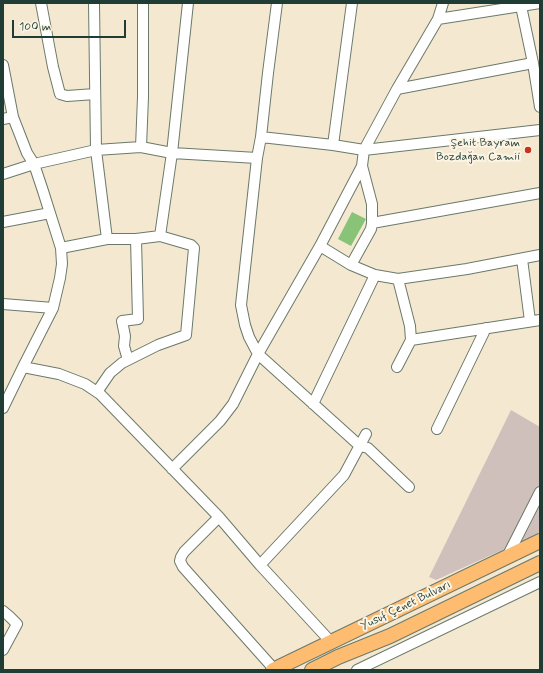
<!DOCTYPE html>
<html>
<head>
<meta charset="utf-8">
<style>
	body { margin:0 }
	#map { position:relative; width:543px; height:673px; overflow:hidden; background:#f4e9d0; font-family:Mynerve,sans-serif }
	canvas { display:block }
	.frame { position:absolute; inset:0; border:4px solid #1f3d34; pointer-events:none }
	.scale { position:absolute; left:12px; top:20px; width:114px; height:18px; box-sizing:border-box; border:2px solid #1f3d34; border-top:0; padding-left:5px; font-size:12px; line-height:14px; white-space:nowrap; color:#1f3d34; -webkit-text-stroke:3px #fcf5e5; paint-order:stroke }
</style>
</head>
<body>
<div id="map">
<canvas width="543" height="673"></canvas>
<div class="frame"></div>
<div class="scale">100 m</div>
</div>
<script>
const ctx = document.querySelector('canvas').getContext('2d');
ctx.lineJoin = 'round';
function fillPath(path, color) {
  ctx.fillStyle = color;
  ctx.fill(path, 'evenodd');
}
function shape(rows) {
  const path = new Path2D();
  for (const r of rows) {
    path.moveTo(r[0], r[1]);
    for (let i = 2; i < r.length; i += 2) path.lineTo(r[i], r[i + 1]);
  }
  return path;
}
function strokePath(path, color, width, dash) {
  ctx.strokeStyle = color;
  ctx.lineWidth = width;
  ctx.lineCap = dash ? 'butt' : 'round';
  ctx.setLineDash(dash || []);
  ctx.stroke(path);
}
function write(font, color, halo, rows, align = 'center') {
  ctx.font = font + ' Mynerve,sans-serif';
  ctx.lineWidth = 4;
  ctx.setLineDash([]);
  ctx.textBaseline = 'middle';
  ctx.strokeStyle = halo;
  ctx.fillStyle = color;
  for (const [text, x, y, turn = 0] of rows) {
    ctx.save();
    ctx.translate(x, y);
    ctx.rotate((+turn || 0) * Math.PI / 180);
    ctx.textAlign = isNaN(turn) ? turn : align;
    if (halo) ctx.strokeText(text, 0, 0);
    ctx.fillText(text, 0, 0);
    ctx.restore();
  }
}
fillPath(shape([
	[511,410,540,427,540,533,436,580,429,577]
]), '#d0c0bc');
fillPath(shape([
	[352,212,366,219,351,246,338,239]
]), '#89c378');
const minor = shape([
	[41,3,53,67,60,94,67,96,95,94],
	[94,3,96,150,107,239],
	[277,3,268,73,261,137,257,158,241,305,245,325,249,337,258,354,360,446,368,448,409,487],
	[521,6,533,63,540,107],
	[438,19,540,3],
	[3,65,13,117,27,153,34,164,43,191,61,248,62,264,60,278,53,308,23,367,3,408],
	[397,89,533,63],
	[3,119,13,117],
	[261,137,333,145,364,150,540,130],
	[333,145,352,3],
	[141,147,143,97,143,3],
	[3,174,34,164,96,150,141,147,172,153,257,158],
	[3,222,50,213],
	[372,223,540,193],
	[160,236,172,153,188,3],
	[320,246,351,265,375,275,398,279,467,269,540,255],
	[61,248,107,239,136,239,160,236,191,245,194,248,186,335,158,345,122,363,110,373,97,392],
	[522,259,530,321],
	[351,265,371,229,372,223,372,204,362,166],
	[3,304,53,308],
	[411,340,540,320],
	[128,360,124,346,125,336,122,321,138,319,136,239],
	[23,367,59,374,85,384,100,394,219,517,260,565,331,642],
	[397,367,411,340,410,326,398,279],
	[313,404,375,275],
	[437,429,486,328],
	[172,469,220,421,233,404,258,354,320,246,362,166,364,150,397,89,438,19,443,3],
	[219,517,184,552,181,557,180,561,183,567,274,669],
	[507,557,540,492],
	[260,565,344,475,366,434],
	[3,611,9,616,17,624,3,650],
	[357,670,540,582]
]);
const highway = shape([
	[273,670,540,541],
	[312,670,338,657,390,636,540,563]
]);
strokePath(minor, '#6a796b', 12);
strokePath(highway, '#6a796b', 16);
strokePath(minor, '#fff', 10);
strokePath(highway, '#fdbc70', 14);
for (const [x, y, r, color] of [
	[528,150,4,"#c8321e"]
]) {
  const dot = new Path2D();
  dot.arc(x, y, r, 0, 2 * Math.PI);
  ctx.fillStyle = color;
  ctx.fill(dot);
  strokePath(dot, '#fcf5e5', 1.5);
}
write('12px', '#1f3d34', '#fcf5e5', [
	["Şehit Bayram",520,143],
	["Bozdağan Camii",520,157]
], 'right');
write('12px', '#1f3d34', '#fcf5e5', [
	["Yusuf Çenet Bulvarı",406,606,-26]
]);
</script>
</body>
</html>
